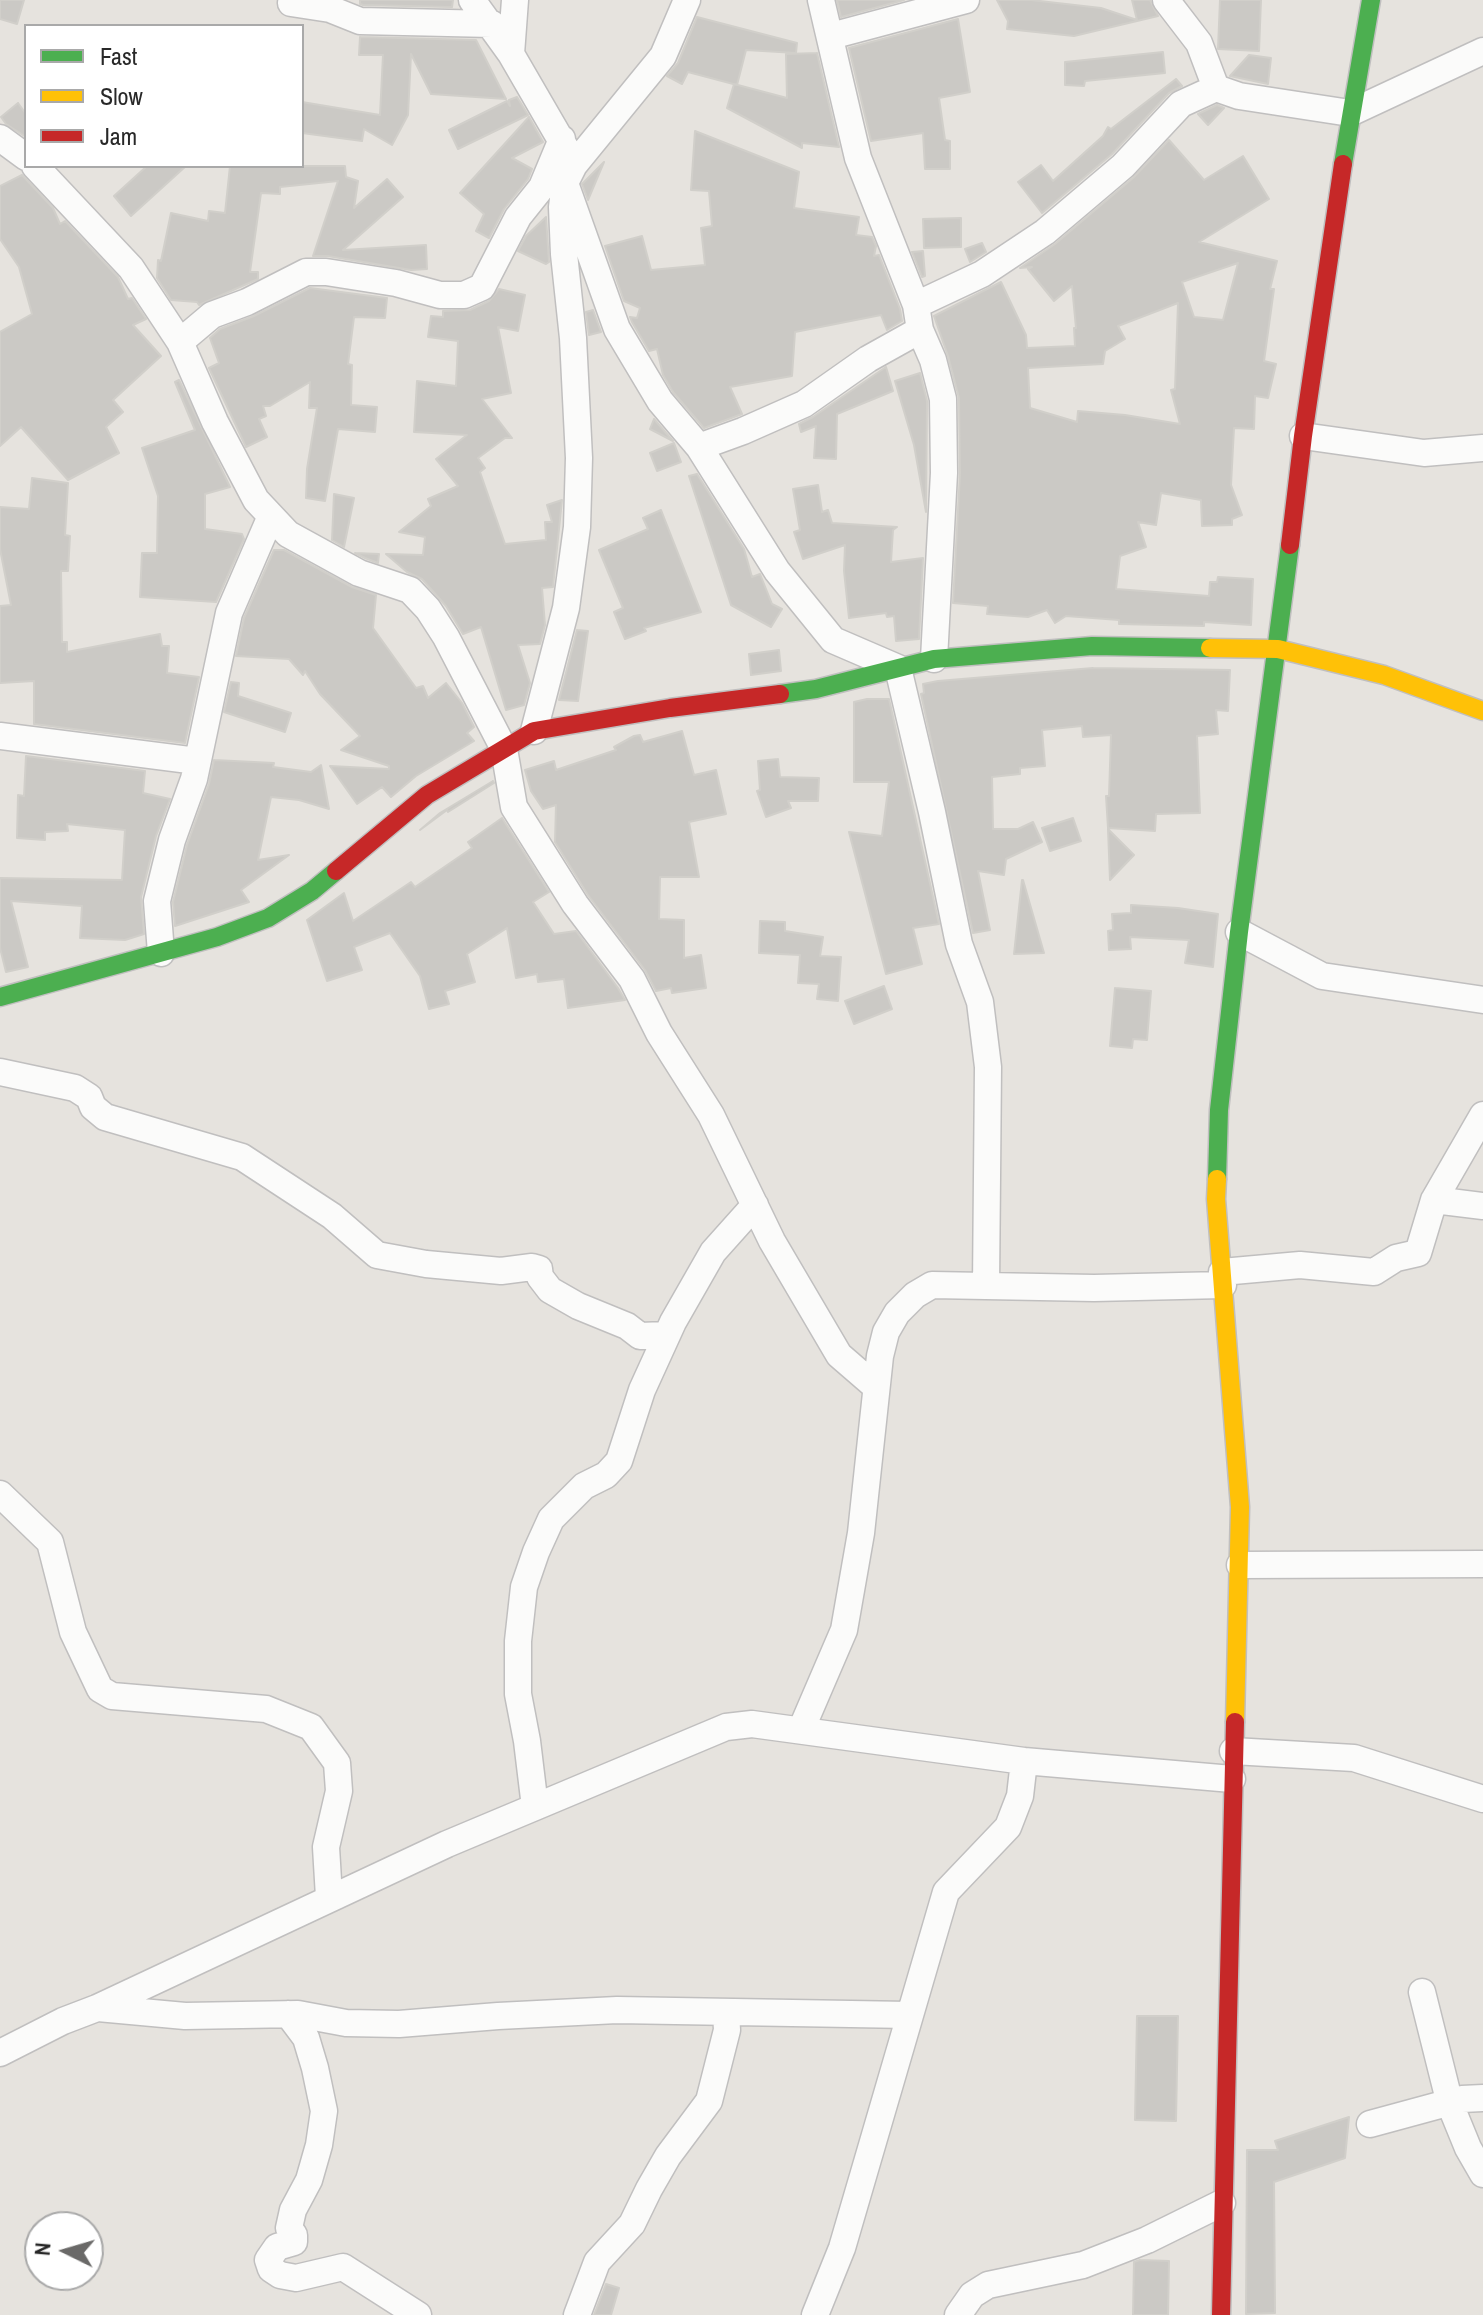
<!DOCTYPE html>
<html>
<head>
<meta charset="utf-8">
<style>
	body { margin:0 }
	#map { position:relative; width:1483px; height:2315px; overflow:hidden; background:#e6e3de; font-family:"Archivo Narrow",sans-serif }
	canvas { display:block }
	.legend { position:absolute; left:24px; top:24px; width:280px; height:144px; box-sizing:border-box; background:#fff; border:2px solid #a9a9a9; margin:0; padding:10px 14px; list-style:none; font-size:24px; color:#282828 }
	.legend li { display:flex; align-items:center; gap:16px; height:40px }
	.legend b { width:40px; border:2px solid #a9a9a9 }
	.north { position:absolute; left:24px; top:2211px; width:80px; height:80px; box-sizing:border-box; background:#fff; border:2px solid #a9a9a9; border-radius:50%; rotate:275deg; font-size:22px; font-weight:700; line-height:32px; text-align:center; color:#282828 }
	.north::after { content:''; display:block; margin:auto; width:28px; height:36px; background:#6a6968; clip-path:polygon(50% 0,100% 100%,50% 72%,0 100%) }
</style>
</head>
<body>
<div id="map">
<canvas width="1483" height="2315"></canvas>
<ul class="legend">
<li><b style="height:10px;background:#4caf50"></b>Fast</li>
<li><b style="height:10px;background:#ffc107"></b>Slow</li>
<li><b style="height:10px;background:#c62828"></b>Jam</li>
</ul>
<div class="north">N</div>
</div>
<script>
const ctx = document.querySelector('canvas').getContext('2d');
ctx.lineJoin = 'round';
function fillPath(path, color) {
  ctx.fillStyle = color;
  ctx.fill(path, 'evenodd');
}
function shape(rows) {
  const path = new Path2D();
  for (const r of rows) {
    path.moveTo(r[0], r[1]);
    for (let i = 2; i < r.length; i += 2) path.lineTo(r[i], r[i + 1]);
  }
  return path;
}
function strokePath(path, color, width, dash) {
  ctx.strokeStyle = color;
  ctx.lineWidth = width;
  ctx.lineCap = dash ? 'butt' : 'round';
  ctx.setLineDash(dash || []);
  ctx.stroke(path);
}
const building = shape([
	[0,0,24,0,17,24,0,19,0,0],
	[360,0,453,0,452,7,363,5,360,4,360,0],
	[837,0,904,0,841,17,837,0],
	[997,0,1031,0,1101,8,1137,20,1132,0,1150,0,1158,16,1074,36,1007,29,1008,21,997,0],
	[1220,0,1261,0,1259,51,1218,49,1220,0],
	[697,17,797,43,796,53,746,50,737,85,688,72,682,84,667,76,678,63,697,17],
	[958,19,970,92,939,98,945,140,950,141,950,169,925,169,923,133,871,141,849,48,958,19],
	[360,37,476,40,506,99,431,94,411,54,408,115,392,145,364,129,362,141,302,133,302,102,380,115,383,55,359,55,360,37],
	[1163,52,1165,73,1085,81,1084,86,1065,85,1065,62,1163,52],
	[817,53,839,147,802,143,802,148,727,108,734,84,787,98,786,54,817,53],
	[1249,55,1271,58,1268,84,1230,76,1249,55],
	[1176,79,1182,86,1169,93,1112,154,1042,213,1018,182,1041,165,1053,181,1103,136,1108,127,1111,129,1176,79],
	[517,97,528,115,458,149,449,130,507,101,510,106,509,100,517,97],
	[18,103,26,114,26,137,6,124,1,117,18,103],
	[1217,105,1224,108,1208,125,1198,114,1217,105],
	[529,117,543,142,512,158,532,169,528,179,504,209,489,238,476,231,484,214,460,193,529,117],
	[695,131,799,172,794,208,859,217,856,235,872,237,876,246,874,256,879,255,900,309,902,321,887,330,881,315,795,332,792,376,730,387,742,414,704,428,673,392,663,375,657,349,649,351,632,322,630,317,637,318,640,308,624,301,605,246,642,236,651,270,705,265,701,228,712,226,709,191,691,190,695,131],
	[1169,140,1204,180,1243,156,1269,199,1199,242,1277,261,1270,289,1274,289,1264,361,1276,364,1268,398,1255,396,1254,429,1234,428,1231,485,1242,515,1232,519,1232,525,1202,526,1201,500,1161,493,1156,525,1138,522,1146,547,1120,556,1116,589,1209,596,1210,582,1217,582,1218,577,1253,579,1251,625,1204,622,1204,626,1119,624,1119,620,1066,616,1055,623,1047,610,1028,617,987,614,988,606,953,603,960,474,959,398,948,356,934,316,1001,282,1026,335,1027,348,1075,346,1074,328,1076,328,1072,286,1054,301,1028,269,1032,267,1020,268,1055,244,1133,178,1169,140],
	[1238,263,1223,320,1194,317,1182,282,1238,263],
	[1178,303,1175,389,1171,390,1180,424,1125,415,1078,411,1077,422,1030,408,1028,368,1103,364,1105,351,1125,339,1118,326,1178,303],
	[604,162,588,200,582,184,604,162],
	[147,166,186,166,131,216,114,196,147,166],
	[230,166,345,166,346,177,358,181,354,208,387,179,403,197,343,250,426,245,427,269,411,270,328,256,313,256,338,181,280,187,280,194,261,193,250,272,258,272,258,279,199,305,197,302,171,300,157,278,158,260,161,261,171,213,208,221,209,211,225,213,230,166],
	[22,175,53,208,60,224,65,221,118,277,128,299,132,298,146,319,133,325,161,356,113,400,123,412,106,427,119,453,68,480,21,427,0,446,0,332,32,314,19,267,0,239,0,186,22,175],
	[546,217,549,262,546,264,518,251,526,236,546,217],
	[961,218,961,247,924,248,923,219,961,218],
	[982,243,986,252,970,262,965,249,982,243],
	[923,251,925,276,922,277,912,252,923,251],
	[310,288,387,298,385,318,354,317,348,364,352,365,351,405,377,407,375,432,338,429,325,501,306,498,307,469,317,408,309,408,310,382,270,406,263,406,266,416,259,419,267,437,246,447,209,368,219,363,210,338,220,329,254,316,310,288],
	[499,289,525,295,518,331,498,327,511,393,482,399,512,438,505,438,478,458,485,468,480,472,505,544,546,540,545,522,552,522,547,505,562,500,553,587,542,588,545,625,540,644,518,645,530,683,524,705,506,710,481,627,463,634,446,606,422,579,407,572,386,554,423,555,425,537,399,532,431,506,428,499,458,486,436,459,467,435,414,432,417,381,456,386,458,341,428,337,431,316,443,317,443,311,470,310,489,301,499,289],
	[593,310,601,332,589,335,586,312,593,310],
	[886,367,893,391,837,414,836,459,814,458,816,426,801,432,799,424,813,417,886,367],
	[920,373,927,401,926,512,914,445,895,381,920,373],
	[179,380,230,487,205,494,205,529,242,534,244,539,216,602,140,597,142,553,157,553,158,496,142,448,195,430,175,382,179,380],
	[654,419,673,441,650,429,654,419],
	[674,443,681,462,657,471,650,453,674,443],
	[697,474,744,549,752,577,760,574,772,604,782,609,771,627,731,605,689,476,697,474],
	[32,478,68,483,65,535,70,536,68,571,61,571,62,642,67,642,67,652,160,634,162,646,169,646,167,673,199,677,185,743,34,724,34,681,0,683,0,606,11,605,0,549,0,507,29,509,32,478],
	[818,485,822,512,828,510,832,523,897,527,893,530,891,562,923,558,919,639,896,641,894,616,887,617,886,613,849,618,844,571,845,545,803,559,794,532,800,530,793,489,818,485],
	[334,494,354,498,344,547,332,540,334,494],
	[661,510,701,612,644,628,646,631,625,639,614,612,623,608,599,550,648,529,643,518,661,510],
	[274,550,284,550,352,587,376,595,373,628,416,688,423,686,428,698,446,683,462,703,474,727,467,733,474,741,416,776,391,797,382,787,357,804,330,766,389,769,389,766,341,750,360,736,320,694,305,671,303,675,289,659,236,656,244,618,274,550],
	[355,553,379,554,378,563,365,558,355,553],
	[577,630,588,631,578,701,559,700,577,630],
	[779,650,781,671,751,675,749,654,779,650],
	[1093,668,1230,670,1228,711,1216,710,1218,734,1197,736,1200,813,1156,814,1155,831,1108,828,1106,796,1109,796,1111,735,1083,737,1082,726,1042,730,1045,766,1020,768,1020,774,992,777,993,829,1018,829,1033,822,1042,842,1006,859,1004,875,978,871,990,930,973,933,921,694,924,693,923,684,938,681,1093,668],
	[231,682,239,683,238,696,291,713,285,732,224,712,231,682],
	[867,699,889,699,939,924,913,928,922,964,886,974,849,832,882,836,889,782,854,782,854,702,867,699],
	[682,731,694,775,716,770,726,814,689,822,699,877,660,877,659,919,684,920,684,958,701,955,706,988,672,993,671,988,656,991,645,970,588,895,555,842,556,805,543,809,531,791,525,770,554,761,556,770,616,750,614,747,634,736,640,735,643,742,682,731],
	[26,756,145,771,143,793,170,799,156,836,141,897,144,934,125,940,80,938,82,906,11,901,28,967,6,972,0,948,0,878,122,880,125,830,67,824,68,831,45,832,45,840,17,838,18,795,24,796,26,756],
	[778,759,780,777,819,778,818,801,788,801,791,808,766,817,757,791,760,790,758,761,778,759],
	[214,760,274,763,273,767,311,772,321,765,329,809,299,800,271,797,258,860,289,855,241,890,249,902,175,926,173,902,187,845,209,784,214,760],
	[493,781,494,783,448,812,447,810,420,830,440,813,493,781],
	[502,818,549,892,533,902,554,934,576,931,618,988,625,1000,568,1008,564,979,538,982,537,974,516,978,507,928,467,954,475,982,445,991,449,1004,429,1009,420,976,390,933,354,947,362,970,327,981,307,920,344,893,353,921,411,882,415,887,472,848,468,842,502,818],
	[1073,818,1081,841,1050,851,1042,828,1073,818],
	[1108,829,1134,855,1110,880,1108,829],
	[1022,880,1023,880,1044,953,1014,954,1022,880],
	[1131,905,1178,908,1218,914,1213,967,1185,963,1189,940,1130,937,1131,949,1109,950,1108,931,1113,930,1112,914,1131,913,1131,905],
	[760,921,785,922,785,931,823,937,820,956,841,957,838,1001,817,999,819,984,798,983,800,955,759,953,760,921],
	[884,986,892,1009,854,1024,845,1001,884,986],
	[1115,988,1151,991,1147,1040,1133,1039,1132,1048,1110,1046,1115,988],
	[1137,2016,1178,2016,1176,2121,1135,2120,1137,2016],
	[1349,2117,1345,2158,1274,2182,1275,2313,1246,2314,1247,2150,1278,2150,1275,2141,1349,2117],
	[1140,2260,1169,2261,1168,2315,1133,2315,1134,2262,1140,2260],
	[606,2284,619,2288,611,2315,594,2315,606,2284]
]);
fillPath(building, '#cbc9c5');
strokePath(building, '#d1cfca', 2);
const street = shape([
	[472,0,511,54,569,154],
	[821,0,858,158,916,305,920,330,933,360,943,399,944,473,934,659],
	[1166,0,1199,43,1216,88],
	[291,3,330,9,360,21,492,24],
	[831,36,966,0],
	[511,54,515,0],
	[0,138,26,157],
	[35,166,131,268,180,342,215,422,256,500,288,534,359,573,410,590,428,609,446,637,504,749,514,807,575,904,632,979,659,1033,711,1115,772,1241,839,1355,876,1387],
	[565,183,617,329,660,401,699,447,777,571,833,640,898,668,932,812,959,944,980,1002,988,1067,986,1286],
	[916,305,982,274,1045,232,1123,166,1181,104,1216,88,1239,96,1350,113,1483,51],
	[180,342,212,315,247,302,306,272,326,272,396,283,440,295,464,295,482,287,518,217,542,187,562,139],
	[1303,436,1424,453,1483,448],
	[699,447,743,431,804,404,868,359,920,330],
	[534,731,566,608,577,527,579,458,573,338,564,254,562,207,565,183,574,165,663,56,687,0],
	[0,736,197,761],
	[1239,932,1322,976,1483,1000],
	[161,953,157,901,172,840,194,779,229,613,271,516],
	[0,1072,75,1088,89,1097,93,1107,105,1117,242,1157,332,1216,377,1255,426,1264,501,1271,532,1267,539,1269,540,1277,550,1290,578,1306,627,1326,640,1336,666,1335],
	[1434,1200,1483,1206],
	[1222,1272,1300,1265,1374,1272,1396,1258,1418,1253,1434,1200,1483,1115],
	[0,1494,50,1542,73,1632,100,1689,112,1696,266,1709,311,1727,337,1763,339,1791,326,1847,329,1897],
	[1240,1565,1483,1564],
	[801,1730,844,1630,861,1533,880,1356,886,1332,897,1313,915,1295,932,1285,1094,1288,1223,1285],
	[1233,1751,1354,1758,1483,1799],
	[535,1807,527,1741,518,1694,518,1641,524,1587,536,1552,551,1519,584,1486,606,1475,619,1461,642,1390,673,1322,713,1252,755,1205],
	[1422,1992,1450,2104,1468,2148,1483,2174],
	[98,2008,185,2016,298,2014,346,2023,399,2024,498,2016,617,2010,909,2015],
	[288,2014,306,2038,315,2068,324,2111,319,2145,309,2180,293,2210,289,2228,294,2235,294,2242,277,2247,268,2260,271,2269,280,2275,296,2278,343,2267,418,2315],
	[0,2053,63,2021,97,2008,447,1844,726,1727,752,1724,1024,1761,1232,1779],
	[1370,2124,1462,2099,1483,2098],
	[577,2315,597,2262,632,2224,649,2189,668,2156,709,2101,727,2030,726,2013],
	[815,2315,842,2248,946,1892,1008,1827,1020,1796,1024,1761],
	[958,2315,972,2295,988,2285,1083,2265,1147,2240,1222,2203]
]);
const fast = shape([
	[1343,164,1371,0],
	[780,694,816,689,934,659,1092,646,1210,648],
	[0,997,217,937,268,918,312,891,336,871],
	[1217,1179,1219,1110,1239,932,1290,545]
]);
const slow = shape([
	[1210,648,1278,649,1384,675,1483,711],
	[1217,1179,1216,1199,1240,1507,1235,1722]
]);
const jam = shape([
	[1290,545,1303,436,1343,164],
	[336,871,427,795,534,731,670,708,780,694],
	[1221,2315,1235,1722]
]);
strokePath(street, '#c0bfbf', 29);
strokePath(fast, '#c0bfbf', 21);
strokePath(slow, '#c0bfbf', 21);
strokePath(jam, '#c0bfbf', 21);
strokePath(street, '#fbfbfa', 26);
strokePath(fast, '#4caf50', 18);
strokePath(slow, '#ffc107', 18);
strokePath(jam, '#c62828', 18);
</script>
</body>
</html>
